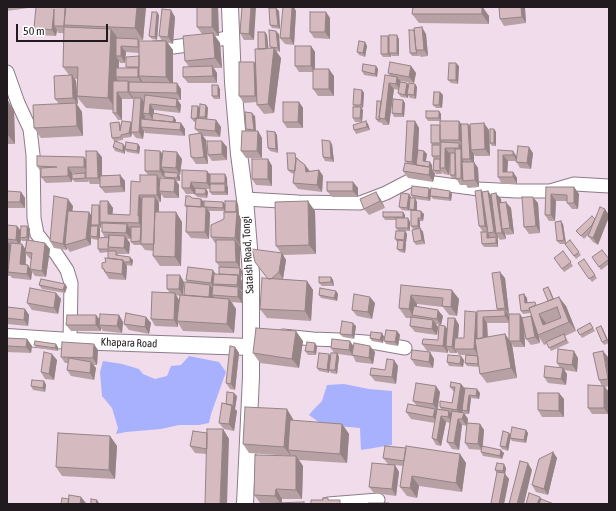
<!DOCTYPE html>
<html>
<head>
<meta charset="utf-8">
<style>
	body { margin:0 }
	#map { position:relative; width:616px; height:511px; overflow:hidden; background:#f0dcea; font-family:"Asap Condensed",sans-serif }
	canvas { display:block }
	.frame { position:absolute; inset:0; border:8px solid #211a1f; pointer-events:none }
	.scale { position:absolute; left:16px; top:24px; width:92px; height:18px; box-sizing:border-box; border:2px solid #211a1f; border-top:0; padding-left:5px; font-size:12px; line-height:14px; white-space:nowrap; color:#211a1f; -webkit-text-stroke:3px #fff; paint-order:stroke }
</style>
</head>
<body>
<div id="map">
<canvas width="616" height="511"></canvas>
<div class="frame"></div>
<div class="scale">50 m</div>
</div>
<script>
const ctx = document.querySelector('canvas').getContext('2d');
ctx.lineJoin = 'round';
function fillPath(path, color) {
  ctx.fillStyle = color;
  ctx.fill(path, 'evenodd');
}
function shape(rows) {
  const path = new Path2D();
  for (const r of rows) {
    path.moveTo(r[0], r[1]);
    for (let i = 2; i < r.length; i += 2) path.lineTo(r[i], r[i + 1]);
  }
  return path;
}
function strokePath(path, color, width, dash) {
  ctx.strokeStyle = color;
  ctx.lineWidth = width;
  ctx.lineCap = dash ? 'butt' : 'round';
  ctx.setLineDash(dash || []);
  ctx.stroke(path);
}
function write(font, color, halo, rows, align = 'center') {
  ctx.font = font + ' "Asap Condensed",sans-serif';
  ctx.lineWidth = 3;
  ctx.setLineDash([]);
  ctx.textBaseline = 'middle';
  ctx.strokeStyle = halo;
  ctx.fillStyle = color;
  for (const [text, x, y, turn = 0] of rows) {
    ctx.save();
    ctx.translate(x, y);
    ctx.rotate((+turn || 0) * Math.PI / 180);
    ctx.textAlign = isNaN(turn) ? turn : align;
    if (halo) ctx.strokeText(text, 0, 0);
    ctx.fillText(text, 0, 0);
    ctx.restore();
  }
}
fillPath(shape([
	[189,356,219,362,226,372,211,414,209,423,199,425,179,425,161,429,126,432,116,434,118,428,112,408,102,396,100,372,103,361,122,364,139,369,143,374,155,379,167,376,171,366,181,365],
	[344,384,369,389,392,391,392,445,361,450,360,428,338,426,320,423,309,415,313,410,322,401,327,385]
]), '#a8b1fd');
const minor = shape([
	[154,48,173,47,202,43,231,37],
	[7,72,18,103,30,129,33,155,34,218,37,234,45,244,55,252,67,270,71,283,70,341],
	[245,199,298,202,360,203,386,193,411,180,479,189,517,191,550,191,574,184,609,186],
	[283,336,313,339,340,340,377,343,405,348],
	[328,504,378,500]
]);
const tertiary = shape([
	[230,7,233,82,239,154,245,199,251,273,251,377,245,504],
	[7,337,70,341,251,347]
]);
strokePath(minor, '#8d7b88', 15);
strokePath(tertiary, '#8d7b88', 18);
strokePath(minor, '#fff', 13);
strokePath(tertiary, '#fff', 16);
fillPath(shape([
	[7,7,35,7,7,11],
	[146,7,143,40,139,40,139,41,162,41,159,36,175,17,173,44,168,43,173,50,173,83,181,89,181,100,178,100,181,105,180,113,154,110,154,114,176,120,176,122,181,123,185,129,185,136,145,133,144,131,143,139,136,138,132,133,131,137,123,138,123,140,116,141,123,144,125,146,138,144,140,147,139,154,127,152,125,150,125,154,115,151,113,147,115,141,114,141,112,138,119,122,121,125,131,122,132,123,134,98,133,97,133,99,122,99,122,120,118,120,113,113,113,110,86,108,77,97,78,104,77,104,82,112,83,136,41,138,34,128,59,104,55,99,69,75,63,67,64,33,58,33,57,30,56,36,38,35,34,28],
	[126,52,139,53,139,56,127,68,119,68,119,61,120,63,125,63],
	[75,79,78,79,77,93,76,81],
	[197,7,218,7,219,36,215,36,220,43,222,68,214,68,217,73,217,83,188,83,183,77,189,67,185,61,202,34,197,27],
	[242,7,254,40,244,40,240,33],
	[483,7,489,16,489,24,419,23,412,14],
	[499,7,524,7,525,8,526,23,504,26,500,19],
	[276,8,279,11,280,29,272,28,270,25],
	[296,11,294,45,285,44,280,38],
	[326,12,330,18,330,39,314,38,310,32],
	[159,15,157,40,152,39,149,36],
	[414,30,426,34,428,56,421,57,419,55,419,56,412,56,410,53],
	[265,32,267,35,268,49,271,48,270,47,279,34,280,52,276,51,281,58,274,113,264,114,257,105,257,102,244,103,239,96,254,62,256,64,259,49],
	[388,36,389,37,399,39,399,56,392,56,391,55,391,57,383,57,381,54],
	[365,42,367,46,365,57,359,55,357,52],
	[311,46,315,52,315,69,334,76,334,96,318,96,313,89,313,72,299,72,295,66],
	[376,66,378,69,377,77,364,75,362,71],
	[411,66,416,73,414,83,400,81,400,82,407,83,409,85,415,84,417,87,416,99,410,98,408,95,408,98,401,97,398,93,399,90,394,89,389,125,383,125,382,123,378,122,376,119,381,101,390,76,388,73],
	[459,66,458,84,451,83,448,80],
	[220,89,220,99,214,99,212,96],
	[362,90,364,93,363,108,361,108,363,110,362,122,355,122,353,118,355,107,353,105],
	[440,92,443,95,442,108,436,108,433,105],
	[7,93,7,101,14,110,15,144,7,144],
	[299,102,303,108,303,128,287,128,283,122],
	[405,103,404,117,394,117,392,113],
	[206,105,208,108,207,119,216,120,221,127,220,137,203,136,206,140,208,164,196,164,191,157,199,133,195,129,196,122,194,122,191,118,198,106,200,109],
	[439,111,441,114,441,121,428,121,426,118],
	[255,116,256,131,258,131,262,138,262,158,246,158,241,151,247,131,246,129],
	[415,121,419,128,418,154,424,151,427,154,426,161,432,165,432,169,435,174,433,182,408,178,403,171,407,163,405,161],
	[459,121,461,124,468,124,470,126,489,130,490,156,475,156,474,154,474,162,478,168,479,187,468,188,466,185,460,185,456,178,452,178,450,175,450,165,449,175,444,174,442,172,442,174,436,174,433,170,434,159,432,156,433,145,431,143,440,125],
	[368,124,370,130,356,134,354,130],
	[494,129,496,132,496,146,492,146,490,143],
	[275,132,277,135,278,153,270,151,268,148],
	[332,144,334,162,325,161,323,157],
	[227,147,227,160,212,161,208,155],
	[498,150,516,156,533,153,531,169,520,168,516,161,508,161,507,172,513,172,517,178,517,184,502,184,498,177],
	[160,151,163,154,182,159,180,175,179,175,180,177,180,181,176,181,179,185,179,198,164,198,161,194,161,202,158,202,159,203,159,212,182,222,181,266,160,266,153,256,154,251,145,250,141,245,134,245,131,242,131,229,130,229,131,230,131,239,127,239,130,243,129,254,118,254,118,255,133,260,132,266,126,265,127,266,126,280,109,279,102,268,108,258,108,252,100,253,98,249,98,240,92,239,91,238,91,245,70,252,67,248,67,250,54,248,50,241,73,206,72,211,89,212,92,216,100,206,108,201,113,208,112,215,130,215,140,182,148,175,145,171],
	[164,177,165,178,160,179,159,178],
	[101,224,102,225,102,232,105,238,100,238,100,229,99,228,101,228],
	[102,157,102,175,120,175,125,181,125,192,105,193,100,187,100,184,90,184,88,180,88,182,75,182,72,179,83,174,72,173,72,182,46,183,41,177,41,172,37,166],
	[297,157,298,159,305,165,310,171,319,170,323,176,322,192,298,189,293,183,294,174,291,173,288,170],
	[268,159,272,166,272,186,256,185,252,179],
	[182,170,210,174,225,174,227,178,228,195,212,195,210,192,210,189,206,189,208,192,207,198,197,197,195,194,186,194,182,188],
	[353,182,358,188,358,197,332,197,327,191],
	[546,187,574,187,579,194,578,209,572,209,567,203,567,201,556,201,555,221,549,221,545,215],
	[481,190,483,193,488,191,491,195,501,199,501,202,511,208,514,234,507,235,505,233,506,239,500,240,498,237,498,239,497,239,498,240,498,247,484,247,482,244,483,232,479,226],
	[7,191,21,192,25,198,25,208,7,208],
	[431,191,452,194,451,201,433,199,431,196,430,201,415,199,417,202,417,211,424,214,423,221,420,221,420,228,423,232,425,244,416,245,414,242,416,229,413,229,411,226,411,212,409,209,410,207,409,211,402,210,399,207,409,194,411,197,411,198,413,198,411,195],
	[192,198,201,199,204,202,203,207,223,202,225,205,238,204,239,215,241,218,240,245,239,244,240,246,240,268,242,271,241,279,242,281,241,291,243,293,242,303,232,302,236,309,234,333,183,331,178,323,178,327,155,326,151,319,170,293,167,289,184,282,183,295,184,295,188,283,186,280,215,274,219,274,220,267,216,262,216,243,215,243,211,237,224,219,225,211,208,211,210,213,209,239,191,238,186,232,187,208,185,206],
	[176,295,180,296,179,300],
	[380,198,385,208,369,215,364,209],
	[538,203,540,233,529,234,524,227],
	[315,211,316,254,283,255,286,260,283,279,282,279,307,281,313,290,311,321,267,318,260,309,268,278,255,262,281,253,276,246],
	[403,212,405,215,405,218,408,218,410,222,410,231,405,231,407,234,406,243,405,243,406,244,405,253,400,252,397,249,398,242,397,242,395,239,398,231,396,228,396,220,385,220,383,217],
	[595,219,598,245,593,242,588,236,589,234,584,239,576,231],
	[563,224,566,243,570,240,581,255,576,259,565,244,560,244,557,241],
	[7,225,21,231,27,226,30,229,29,241,45,243,50,249,46,277,35,276,32,272,31,280,12,278,10,275,10,276,7,276],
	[21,239,22,241,26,241,25,249,22,244,20,244],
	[26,254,30,259,31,259,30,268,26,265],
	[563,251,573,266,564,272,554,258],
	[592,257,609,259,609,264,601,270],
	[584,259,597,278,592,282,578,263],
	[331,277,333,280,334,286,322,286,319,283],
	[505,278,509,314,508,314,509,316,523,318,531,316,532,318,531,313,523,314,521,311,524,294,527,298,527,303,537,305,548,301,550,290,554,299,566,306,576,331,565,336,569,343,551,351,547,344,544,345,539,337,540,343,531,345,526,339,524,331,525,347,514,347,512,344,517,378,487,383,480,374,479,367,467,366,465,363,466,355,459,355,457,352,456,353,450,353,448,350,448,353,427,351,422,344,438,340,445,326,447,329,455,318,459,325,458,338,464,338,476,312,477,313,498,311,497,309],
	[487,323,509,323,509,340,505,334,488,337],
	[65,284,67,287,65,293,42,289,39,285],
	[401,285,459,299,457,316,449,315,443,307,417,304,417,307,443,316,441,325,436,324,438,327,437,335,415,332,410,326,411,318,406,318,399,308],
	[336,291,338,294,337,301,321,298,319,295],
	[56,293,61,299,58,314,32,310,27,303],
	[375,303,372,319,357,316,352,310],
	[7,307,25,309,29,315,28,326,7,324],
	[96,315,99,319,119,315,123,322,122,333,103,331,101,328,101,331,71,331,66,325],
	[146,317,151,323,149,334,129,330,124,324],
	[590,323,595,331,582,338,577,330],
	[356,326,354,339,343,337,340,334],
	[601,326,603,329,609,342,609,343,604,345,602,342],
	[397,331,400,335,398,346,386,344,384,341],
	[382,333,384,337,383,343,372,341,370,338],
	[7,338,27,339,32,346,31,353,7,352],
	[303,341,299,368,260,363,253,353],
	[34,345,58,347,58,351,37,348],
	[353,345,375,352,373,364,356,362,353,356,338,354,339,357,337,374,331,373,329,370,329,373,319,371,317,368,331,357,334,353,331,348],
	[317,346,316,355,308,355,305,351],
	[235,347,239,353,235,390,230,389,226,383],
	[98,350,97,365,93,365,96,368,94,380,71,376,67,370,68,363,65,363,61,357],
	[430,352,434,359,433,368,416,366,411,359],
	[608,357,609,364,609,386,605,387,609,392,608,414,592,414,588,408,602,386,599,380],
	[578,358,577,372,564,370,567,374,566,385,548,383,544,377,560,368,557,363],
	[57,360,54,380,45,379,41,372],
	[464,360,463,367,449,366,447,362],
	[398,366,396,384,375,381,370,375],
	[44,381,46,385,45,392,33,390,31,386],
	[461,384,465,389,480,393,479,399,471,398,469,414,464,414,463,411,462,413,464,413,468,419,467,423,480,424,484,430,483,446,504,453,502,459,483,456,481,452,482,450,469,449,465,443,467,426,462,425,459,450,452,449,447,442,450,423,446,422,441,446,436,445,432,438,435,423,411,419,406,412,417,406,413,401,440,392,438,409,441,409,440,407,452,403,454,392,450,387],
	[237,396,235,409,237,411,234,431,224,429,219,423,226,404],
	[564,399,564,417,542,417,538,410],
	[293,419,293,421,342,424,349,434,347,463,299,460,303,466,302,499,282,499,282,503,306,504,261,504,254,495,292,456,291,455,291,456,249,453,243,444],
	[223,429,229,439,206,454,195,453,190,446,207,433],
	[526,430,528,433,526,443,512,441,510,438,508,451,502,449,500,446,509,433,511,435],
	[110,436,117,446,115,479,62,476,56,467],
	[406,448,460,454,466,463,462,492,419,486,417,498,407,496,400,487,403,466,395,465,399,472,396,496,374,493,369,487,388,464,383,458],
	[553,452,557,458,548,495,536,492,532,485],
	[506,468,505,474,509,479,504,504,492,504,491,503,497,473,495,470]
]), '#b7a1a5');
fillPath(shape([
	[137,7,146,7,143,40,135,28],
	[212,7,218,7,219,36,212,27],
	[251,7,256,7,254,40,249,34],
	[292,7,294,7,296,11,294,45,290,38],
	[482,7,489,16,489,24,482,14],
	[521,7,524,7,525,8,526,23,522,17],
	[276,8,279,11,280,29,278,26],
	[54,9,54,26,57,30,56,36,52,30],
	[171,10,175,17,173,44,168,37],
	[157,12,159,15,157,40,155,37],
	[326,12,330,18,330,39,325,32],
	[422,27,426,34,428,56,424,50],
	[111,29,120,41,116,56,119,61,118,77,116,77,118,81,118,93,122,99,122,120,117,113,117,110,108,98],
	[276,31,279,34,280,52,278,48],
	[265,32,267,35,269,53,267,50],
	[213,33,220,43,222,68,215,58],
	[397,35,399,39,399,56,397,53],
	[388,36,390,40,389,53,391,55,391,57,388,54],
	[166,41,173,50,173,86,166,77],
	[365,42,367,46,365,57,363,53],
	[121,46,126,52,125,63,121,56],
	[311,46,315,52,315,72,311,66],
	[274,48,281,58,274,113,268,104],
	[254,62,259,68,259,102,255,96],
	[456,63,459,66,458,84,456,80],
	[212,66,217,73,217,83,213,76],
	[376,66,378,69,377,77,375,74],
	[411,66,416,73,414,83,409,77],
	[138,68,142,74,139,76,142,81,142,84,138,77],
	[329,69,334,76,334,96,329,89],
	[72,75,76,81,78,104,73,98],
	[397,77,402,83,401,90,396,84],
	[128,81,133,88,129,92,133,97,133,99,128,92],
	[177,83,181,89,181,100,177,93],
	[389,83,394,89,389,125,385,119],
	[407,83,409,86,408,98,405,95],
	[415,84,417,87,416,99,414,95],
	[218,85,220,89,220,99,218,96],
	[362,90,364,93,363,108,361,105],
	[440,92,443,95,442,108,439,105],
	[141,98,146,105,143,113,145,116,144,127,141,127,144,131,143,139,139,132],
	[177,99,181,105,180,113,176,107],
	[403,100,405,103,404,117,402,114],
	[8,101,14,110,15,144,8,135],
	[299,102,303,108,303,128,298,122],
	[76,103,82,112,83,136,77,126],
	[150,104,154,110,153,120,149,114],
	[206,105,208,108,207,121,205,117],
	[198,106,200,109,199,122,197,119],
	[361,107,363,110,362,122,360,118],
	[439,111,441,114,441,121,439,118],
	[252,113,255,116,256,134,254,130],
	[174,117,176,120,175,126,173,123],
	[216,120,221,127,220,137,215,131],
	[366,121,368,124,370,130,367,127],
	[415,121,419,128,417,168,412,162],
	[459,121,463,127,464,147,459,140],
	[131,122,133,125,131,132,132,133,131,137,129,133],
	[181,123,185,129,185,136,180,130],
	[484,123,489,130,490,156,485,149],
	[468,124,473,130,471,150,474,154,474,162,478,168,479,187,475,180,474,165,470,159],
	[494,129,496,132,496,146,494,143],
	[258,131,262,138,262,158,257,151],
	[275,132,277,135,278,153,276,149],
	[201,133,206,140,208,164,204,157],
	[222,141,227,147,227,160,222,154],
	[330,141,332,144,334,162,331,158],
	[459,143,464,149,462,159,465,163,463,181,461,178,461,151,459,148],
	[123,144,125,147,125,154,123,151],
	[138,144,140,147,139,154,137,151],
	[529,147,533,153,531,169,527,163],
	[445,148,450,154,449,175,445,168],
	[97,151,102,157,102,184,98,178],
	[160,151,165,157,161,167,165,172,164,178,160,171],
	[424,151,427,154,425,164,423,161],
	[513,151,517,157,517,161,513,155],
	[177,152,182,159,180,175,176,168],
	[503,155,508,161,507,177,503,172],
	[84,157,89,164,89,174,84,167],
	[268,159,272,166,272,186,268,179],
	[430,162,432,165,432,169,435,174,433,182,429,175],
	[305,165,310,172,306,172],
	[68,167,72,173,72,182,68,176],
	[319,170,323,176,322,192,317,185],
	[207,171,212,177,210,183,211,185,211,189,207,183],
	[513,172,517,178,517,184,513,177],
	[178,173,180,177,180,181,177,178],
	[225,174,227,178,227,186,225,183],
	[120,175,125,181,125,192,121,186],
	[157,175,161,182,159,191,161,194,161,202,157,195],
	[175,179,179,185,179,198,174,192],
	[191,182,195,189,195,195,190,188],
	[353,182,358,188,358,197,353,191],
	[225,184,228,187,228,195,225,192],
	[574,187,579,194,578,209,574,203],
	[429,188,431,192,430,201,428,198],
	[206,189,208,192,207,198,205,194],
	[481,190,486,197,489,232,485,226],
	[450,191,452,194,451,201,449,198],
	[488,191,493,198,496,233,498,237,498,239,494,232],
	[21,192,25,198,25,208,20,202],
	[376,192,380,198,385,208,380,201],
	[496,193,501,199,505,228,502,229,505,233,506,239,502,233],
	[409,194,411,197,409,211,407,208],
	[551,194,556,201,555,221,551,215],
	[139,195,144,202,143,230,139,223,138,216],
	[155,197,159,203,158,251,154,244],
	[533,197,538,203,540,233,536,226],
	[415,198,417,202,417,213,414,210],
	[68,199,73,206,68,245,65,245,67,248,67,250,63,244],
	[201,199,204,202,203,210,201,207],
	[108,201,113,208,112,221,108,214],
	[236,201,238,204,239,215,241,218,240,245,235,238],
	[308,201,315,211,316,254,309,245],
	[223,202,226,205,225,211,223,208],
	[506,202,511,208,514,234,510,228],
	[99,205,101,208,100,222,101,224,101,228,99,225],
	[206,207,210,213,209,239,205,232],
	[605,209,609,215,609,217,598,245,593,238],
	[421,211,424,214,423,221,421,218],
	[89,212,93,219,91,225,93,226,90,236,91,238,91,245,86,239],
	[176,212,182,222,181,266,175,257],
	[403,212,405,215,405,220,403,217],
	[408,218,410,222,410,231,408,228],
	[418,218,420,221,420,229,418,226],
	[561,221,563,224,566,244,564,240],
	[127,224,131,230,131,239,126,233],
	[17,226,22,232,20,238,21,239,20,246,16,240],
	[27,226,30,229,29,241,27,237],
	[98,226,100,229,100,240,97,237],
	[420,228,423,232,425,244,422,240],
	[405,231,407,234,406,243,404,240],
	[487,232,489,235,490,241,487,238],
	[125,236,130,243,129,254,124,248],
	[496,237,498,240,498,247,496,243],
	[7,240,13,249,8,272,10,276,7,271],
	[235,240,240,246,240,268,236,262],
	[404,241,406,244,405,253,403,250],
	[45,243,50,249,46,277,42,271],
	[22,244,27,251,25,252,26,254,25,270,20,264],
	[282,253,286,260,283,279,279,272],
	[130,257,133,260,132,266,130,262],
	[123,260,127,266,126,280,122,274],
	[28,265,32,272,31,280,27,274],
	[240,268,242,271,241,279,239,276],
	[213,270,217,276,213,284,216,287,216,289,211,283],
	[500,272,505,278,509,314,505,308],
	[180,275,184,282,183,296,179,289],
	[238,275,242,281,242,291,237,285],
	[331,277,333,280,334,286,331,282],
	[307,281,313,290,311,321,305,311],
	[65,284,67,287,65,293,63,290],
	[210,285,215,291,212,295,214,297,213,304,209,297],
	[238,287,243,293,242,303,238,297],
	[548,287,550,290,556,306,554,302],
	[452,290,459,299,457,316,451,307],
	[336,291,338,294,337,301,334,298],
	[56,293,61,299,58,314,54,308],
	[175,293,179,300,177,321,178,323,178,327,174,320],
	[524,294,527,298,528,306,525,303],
	[411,295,417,304,416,316,413,316,409,309],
	[370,297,375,303,372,319,368,312],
	[559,297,566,306,576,331,569,322],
	[229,299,236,309,234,333,227,324],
	[25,309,29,315,28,326,24,320],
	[438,310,443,316,441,325,437,319],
	[505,310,510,317,510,323,505,316],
	[476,312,480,318,479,356,474,349],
	[520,314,524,320,525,347,520,341],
	[539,314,546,323,543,325],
	[96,315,101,321,99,325,101,328,101,331,96,325],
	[119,315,123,322,122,333,117,326],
	[531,316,536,323,538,335,539,337,540,343,535,337],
	[146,317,151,323,149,334,145,327],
	[483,317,487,323,488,345,483,339],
	[455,318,459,325,457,349,454,349,457,352,456,353,452,347],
	[433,320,438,327,437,335,432,329],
	[353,323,356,326,354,339,352,335],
	[445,326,450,332,446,346,448,350,448,353,443,346],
	[601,326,603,329,609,343,607,340],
	[296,331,303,341,299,368,292,359],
	[397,331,400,335,398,346,395,342],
	[382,333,384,337,383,343,380,340],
	[505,334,512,344,517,378,511,368],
	[27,339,32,346,31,353,26,347],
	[350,341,355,348,353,355,349,350],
	[315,343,317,346,316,355,314,352],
	[56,344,58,347,58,351,55,348],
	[94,344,98,350,97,365,93,358],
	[370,346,375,352,373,364,369,358],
	[235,347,239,353,235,390,231,384],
	[574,351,578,358,577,372,572,365],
	[603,351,608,357,609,364,609,379],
	[430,352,434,359,433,368,429,362],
	[337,353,339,357,337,374,335,370],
	[52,354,57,360,54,380,49,374],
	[329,354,331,357,329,373,327,370],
	[461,356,464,360,463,367,460,364],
	[394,360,398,366,396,384,392,377],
	[91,362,96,368,94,380,90,373],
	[563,368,567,374,566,385,561,379],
	[44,381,46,385,45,392,43,388],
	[461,384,466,390,462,416,457,410],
	[436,386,440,392,437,410,433,404],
	[604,386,609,392,608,414,604,408],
	[477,389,480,393,479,399,476,396],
	[234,393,237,396,235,409,237,411,234,431,229,424],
	[559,393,564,399,564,417,559,411],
	[469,395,471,398,469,414,467,411],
	[287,409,293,419,291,450,288,450,291,455,291,456,284,447],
	[435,409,439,415,438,423,433,417],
	[449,411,454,417,453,424,448,417],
	[464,413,468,419,467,426,462,419],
	[441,416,446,422,441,446,437,440],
	[458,419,462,425,459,450,454,443],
	[342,424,349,434,347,463,340,454],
	[480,424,484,430,482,450,478,444],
	[223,429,229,439,227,504,220,504],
	[526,430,528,433,526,443,524,440],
	[509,433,511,436,508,451,506,447],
	[110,436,117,446,115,479,109,470],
	[501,450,504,453,502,459,500,456],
	[553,452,557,458,548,495,544,489],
	[460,454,466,463,462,492,456,483],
	[296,456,303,466,302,499,296,490],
	[528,463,532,470,524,504,517,504],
	[504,464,506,468,505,474,509,479,504,504,499,504,504,474,503,471],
	[395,465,399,472,396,496,392,489],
	[412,476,419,486,417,498,410,488],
	[276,489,282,499,282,504,281,504,275,496],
	[81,497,86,503,86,504,80,504],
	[540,497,544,503,544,504,537,504],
	[97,500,99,503,99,504,96,504]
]), '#958386');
const building = shape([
	[36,7,65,7,64,25,64,26,54,26,54,9,52,30,34,28,36,7],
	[66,7,137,7,135,28,64,25,66,7],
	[197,7,212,7,212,27,197,27,197,7],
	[242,7,251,7,249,34,240,33,242,7],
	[283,7,292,7,290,38,280,38,283,7],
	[413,7,482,7,482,14,412,14,413,7],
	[499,7,521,7,522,17,500,19,499,7],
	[269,8,276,8,278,26,270,25,269,8],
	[162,9,171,10,168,37,159,36,162,9],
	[152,12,157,12,155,37,149,36,152,12],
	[310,12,326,12,325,32,310,32,310,12],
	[64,27,111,29,108,98,77,96,78,67,63,67,64,27],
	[422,27,424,50,416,50,414,28,422,27],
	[269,30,276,31,278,48,270,47,269,30],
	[409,30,414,30,416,50,417,53,410,53,409,30],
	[258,32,265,32,266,49,258,49,258,32],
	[213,33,215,58,185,61,183,36,213,33],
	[389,35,397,35,397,53,389,53,389,35],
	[381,36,388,36,388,54,381,54,381,36],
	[116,38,138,39,138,47,121,46,121,56,116,56,116,38],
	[139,41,166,41,166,77,139,76,139,41],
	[359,41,365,42,363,53,357,52,359,41],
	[295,46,311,46,311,66,295,66,295,46],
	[274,48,268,104,257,105,255,49,274,48],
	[139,56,139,67,126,67,126,57,139,56],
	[239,62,254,62,255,96,239,96,239,62],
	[390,62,411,66,409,77,388,73,390,62],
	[449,63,456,63,456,80,448,80,449,63],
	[363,64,376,66,375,74,362,71,363,64],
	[212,66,213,76,183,77,183,67,212,66],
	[116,68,138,68,138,77,116,77,116,68],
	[313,69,329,69,329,89,313,89,313,69],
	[72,75,73,98,55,99,54,76,72,75],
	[385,75,397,77,396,84,389,83,385,119,379,118,385,75],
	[113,81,128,81,128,92,117,92,117,113,113,113,113,81],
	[129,82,177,83,177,93,129,92,129,82],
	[400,82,407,83,405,95,398,93,400,82],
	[409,83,415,84,414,95,407,94,409,83],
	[212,85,218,85,218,96,212,96,212,85],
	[354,89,362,90,361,105,353,105,354,89],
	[434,92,440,92,439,105,433,105,434,92],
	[145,95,177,99,176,107,150,104,149,114,143,113,145,95],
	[134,98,141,98,139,132,131,132,134,98],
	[393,99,403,100,402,114,392,113,393,99],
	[7,101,8,101,8,135,7,135,7,101],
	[377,101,381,101,379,118,380,120,376,119,377,101],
	[283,102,299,102,298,122,283,122,283,102],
	[76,103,77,126,34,128,33,105,76,103],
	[200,104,206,105,205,117,199,117,200,104],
	[192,106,198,106,197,119,191,118,192,106],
	[353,107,361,107,360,118,353,118,353,107],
	[426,111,439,111,439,118,426,118,426,111],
	[245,112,252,113,254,130,246,129,245,112],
	[153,113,174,117,173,122,152,120,153,113],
	[196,118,216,120,215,131,195,129,196,118],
	[141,119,181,123,180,130,141,127,141,119],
	[122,121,131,122,129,133,121,135,121,137,112,138,110,123,119,122,120,131,122,121],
	[366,121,367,127,354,130,353,125,366,121],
	[407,121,415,121,412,162,405,161,407,121],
	[440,121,459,121,459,140,440,140,440,121],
	[484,123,485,149,471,150,470,124,484,123],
	[461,124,468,124,470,159,462,159,461,124],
	[431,125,440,125,440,143,431,143,431,125],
	[490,129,494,129,494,143,490,143,490,129],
	[242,131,258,131,257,151,241,151,242,131],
	[267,131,275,132,276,149,268,148,267,131],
	[201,133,204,157,196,158,191,157,189,135,201,133],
	[322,140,330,141,331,158,323,157,322,140],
	[115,141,123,144,123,151,113,147,115,141],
	[207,141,222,141,222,154,208,155,207,141],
	[126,142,138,144,137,151,125,149,126,142],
	[441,142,459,143,459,148,445,148,445,168,440,168,441,142],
	[432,145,440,145,440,156,432,156,432,145],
	[518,146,529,147,527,163,516,162,518,146],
	[455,149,461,149,461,178,456,179,455,149],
	[145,150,160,151,160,171,145,171,145,150],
	[418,150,424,151,423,161,430,162,429,167,416,165,418,150],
	[498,150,513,151,513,155,503,155,503,172,513,172,513,177,498,177,498,150],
	[86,151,97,151,98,178,86,178,86,151],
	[163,151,177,152,176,168,161,167,163,151],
	[287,153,295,153,296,161,295,171,288,170,287,153],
	[450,153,455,153,455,175,450,175,450,153],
	[37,156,84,157,84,167,68,167,68,176,41,177,41,168,57,167,37,166,37,156],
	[296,158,305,165,306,172,319,170,317,185,293,183,296,158],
	[252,159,268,159,268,179,252,179,252,159],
	[434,159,440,159,440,171,433,170,434,159],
	[462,162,474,162,475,180,463,181,462,162],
	[405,163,430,167,429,175,403,171,405,163],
	[182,170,207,171,207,183,191,182,190,188,182,188,182,170],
	[164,172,178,173,177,178,164,177,164,172],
	[85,173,85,178,72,179,72,174,85,173],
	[210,174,225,174,225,183,210,183,210,174],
	[120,175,121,186,100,187,100,176,120,175],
	[140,175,157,175,157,195,139,195,138,216,139,216,139,223,100,222,100,201,108,201,108,214,130,215,131,181,140,182,140,175],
	[160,178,175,179,174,192,159,191,160,178],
	[327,182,353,182,353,191,327,191,327,182],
	[210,184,225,184,225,192,210,192,210,184],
	[412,186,429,188,428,198,411,195,412,186],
	[546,187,574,187,574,203,567,203,567,195,551,194,551,215,545,215,546,187],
	[195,188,206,189,205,194,195,194,195,188],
	[431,188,450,191,449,198,430,196,431,188],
	[481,190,485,226,479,226,475,191,481,190],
	[7,191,21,192,20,202,7,202,7,191],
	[488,191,494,232,488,233,482,192,488,191],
	[376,192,380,201,364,209,360,199,376,192],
	[401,193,409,194,407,208,399,207,401,193],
	[496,193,502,233,496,233,491,194,496,193],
	[54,196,68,199,63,244,50,241,54,196],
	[186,196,190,196,192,198,201,199,201,207,185,206,186,196],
	[142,197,155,197,154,244,141,244,142,197],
	[522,197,533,197,536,226,524,227,522,197],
	[410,198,415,198,414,210,409,209,410,198],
	[204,201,223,202,223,208,206,207,204,207,204,201],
	[225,201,236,201,236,212,225,212,225,201],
	[308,201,309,245,276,246,275,202,308,201],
	[506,202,510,228,502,229,499,203,506,202],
	[92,205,99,205,99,225,91,225,92,205],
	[187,206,206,207,205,232,186,232,187,206],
	[600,207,605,209,593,238,588,236,600,207],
	[411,210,421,211,421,218,418,218,418,226,411,226,411,210],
	[68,211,89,212,86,239,65,245,68,211],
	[155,212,176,212,175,257,153,256,155,212],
	[224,212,237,212,235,238,211,237,211,225,224,219,224,212],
	[383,212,403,212,403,217,383,217,383,212],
	[592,216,595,219,592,225,581,236,576,231,592,216],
	[396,218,408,218,408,228,396,228,396,218],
	[561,221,564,240,557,241,555,222,561,221],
	[102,223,127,224,126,233,102,232,102,223],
	[7,225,17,226,16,240,7,239,7,225],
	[21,226,27,226,27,237,20,238,21,226],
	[91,226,98,226,97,237,90,236,91,226],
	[131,227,141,227,140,241,131,242,131,227],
	[420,228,422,240,414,242,412,230,420,228],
	[396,231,405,231,404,240,395,239,396,231],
	[481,232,487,232,487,238,496,237,496,243,482,244,481,232],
	[109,235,125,236,124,248,108,247,109,235],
	[109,237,108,247,109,249,98,249,98,238,109,237],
	[27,240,45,243,42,271,30,269,32,253,25,252,27,240],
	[216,240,235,240,236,262,216,262,216,240],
	[398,240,404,241,403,250,397,249,398,240],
	[570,240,579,252,574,256,565,244,570,240],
	[11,243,22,244,20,264,28,265,27,274,8,272,11,243],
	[252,249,282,253,279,272,271,279,268,279,255,262,252,249],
	[602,250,609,259,599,267,592,257,602,250],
	[108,251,116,251,116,255,130,257,130,262,124,262,123,260,108,258,108,251],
	[563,251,571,262,562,269,554,258,563,251],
	[105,258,123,260,122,274,105,272,104,269,102,268,102,263,106,262,105,258],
	[584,259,595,275,589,279,578,263,584,259],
	[188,267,213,270,211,283,186,280,188,267],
	[219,267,240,268,239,276,238,275,219,274,219,267],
	[500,272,505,308,497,309,492,273,500,272],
	[214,274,238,275,237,285,213,284,214,274],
	[167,275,180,275,179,289,167,289,167,275],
	[319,277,331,277,331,282,319,283,319,277],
	[262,278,307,281,305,311,260,309,262,278],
	[41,279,65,284,63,290,39,285,41,279],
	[185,282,210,285,209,297,184,295,185,282],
	[213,285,238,287,238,297,212,295,213,285],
	[401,285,452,290,451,307,442,306,443,298,411,295,409,309,399,308,401,285],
	[548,287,553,299,548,301,543,289,548,287],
	[30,288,56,293,54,308,27,303,30,288],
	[320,288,336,291,334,298,319,295,320,288],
	[152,292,175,293,174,320,151,319,152,292],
	[354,294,370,297,368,312,352,310,354,294],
	[524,294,525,303,535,302,536,305,529,308,530,310,521,311,519,295,524,294],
	[180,295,229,299,227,324,177,321,180,295],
	[559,297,569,322,538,335,529,308,559,297],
	[557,307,561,318,543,325,539,314,557,307],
	[414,306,438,310,437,319,412,315,414,306],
	[7,307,25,309,24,320,7,318,7,307],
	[505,310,505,316,483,317,483,338,477,339,477,311,505,310],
	[465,311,476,312,474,349,454,349,455,338,464,338,465,311],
	[126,313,146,317,145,327,124,324,126,313],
	[100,314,119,315,117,326,99,325,100,314],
	[509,314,520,314,520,341,509,341,509,314],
	[67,315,96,315,96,325,66,325,67,315],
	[531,316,535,337,526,339,522,318,531,316],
	[411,317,433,320,432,329,410,326,411,317],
	[448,318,455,318,452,347,446,346,448,318],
	[342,321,353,323,352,335,340,334,342,321],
	[590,323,593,328,580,335,577,330,590,323],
	[439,325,445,326,443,346,422,344,423,339,438,340,439,325],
	[601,326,607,340,602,342,596,328,601,326],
	[256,328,296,331,292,359,253,353,256,328],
	[386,330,397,331,395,342,384,341,386,330],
	[371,332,382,333,380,340,370,338,371,332],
	[505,334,511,368,480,374,475,339,505,334],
	[564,334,566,340,549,348,546,342,564,334],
	[7,338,27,339,26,347,7,346,7,338],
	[332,339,350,341,349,350,331,348,332,339],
	[35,341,56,344,55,348,34,345,35,341],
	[62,342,94,344,93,358,61,357,62,342],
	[307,342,315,343,314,352,305,351,307,342],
	[354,343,370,346,369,358,352,355,354,343],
	[230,346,235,347,231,384,226,383,230,346],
	[558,349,574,351,572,365,557,363,558,349],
	[412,350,430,352,429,362,411,359,412,350],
	[603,351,608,379,599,380,593,353,603,351],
	[44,352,52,354,49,374,41,372,44,352],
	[319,353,329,354,327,370,317,368,319,353],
	[331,353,337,353,335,370,329,370,331,353],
	[448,355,461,356,460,364,447,362,448,355],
	[466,355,478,356,478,364,465,363,466,355],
	[69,358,91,362,90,373,67,370,69,358],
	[387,359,394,360,392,377,370,375,371,368,385,370,387,359],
	[545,366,563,368,561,379,544,377,545,366],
	[32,380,44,381,43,388,31,386,32,380],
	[451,382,461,384,457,410,440,407,440,401,452,403,455,387,450,387,451,382],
	[416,383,436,386,433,404,413,401,416,383],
	[588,385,604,386,604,408,588,408,588,385],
	[465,388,477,389,476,396,469,395,467,411,462,410,465,388],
	[227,392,234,393,233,406,226,404,227,392],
	[538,393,559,393,559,411,538,410,538,393],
	[222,403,232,405,229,424,219,423,222,403],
	[408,404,435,409,433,417,406,412,408,404],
	[245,407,287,409,284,447,243,444,245,407],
	[437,409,449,411,448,417,441,416,437,440,432,438,437,409],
	[452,411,464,413,462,419,458,419,454,443,447,442,452,411],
	[290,420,342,424,340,454,288,450,290,420],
	[467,423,480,424,478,444,465,443,467,423],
	[512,427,526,430,524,440,510,438,512,427],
	[207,429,223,429,220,504,205,504,207,429],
	[193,431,207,433,207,449,190,446,193,431],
	[503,431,509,433,506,447,500,446,503,431],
	[58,433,110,436,109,470,56,467,58,433],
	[385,446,406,448,404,461,383,458,385,446],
	[406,446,460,454,456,483,412,476,410,488,400,487,406,446],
	[482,446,501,450,500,456,481,452,482,446],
	[553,452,544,489,532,485,539,459,553,452],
	[255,455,296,456,296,490,276,489,275,496,254,495,255,455],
	[520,461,528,463,517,504,509,504,520,461],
	[372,463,395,465,392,489,369,487,372,463],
	[497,463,504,464,503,471,495,470,497,463],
	[497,472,505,473,499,504,495,504,491,503,497,472],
	[529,493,540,497,537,504,526,504,529,493],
	[69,495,81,497,80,504,68,504,69,495],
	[62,498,69,499,68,504,61,504,62,498],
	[323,498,328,498,328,500,340,500,340,504,311,504,311,500,323,500,323,498],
	[91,499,97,500,96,504,91,504,91,499],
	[541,499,554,504,539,504,541,499],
	[304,502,304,504,275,504,275,503,304,502],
	[369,503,389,503,389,504,369,504,369,503]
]);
fillPath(building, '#d5bbc0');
strokePath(building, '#958386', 1);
write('11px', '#211a1f', '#fff', [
	["Sataish Road, Tongi",248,255,-93],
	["Khapara Road",129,343,2]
]);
</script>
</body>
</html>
